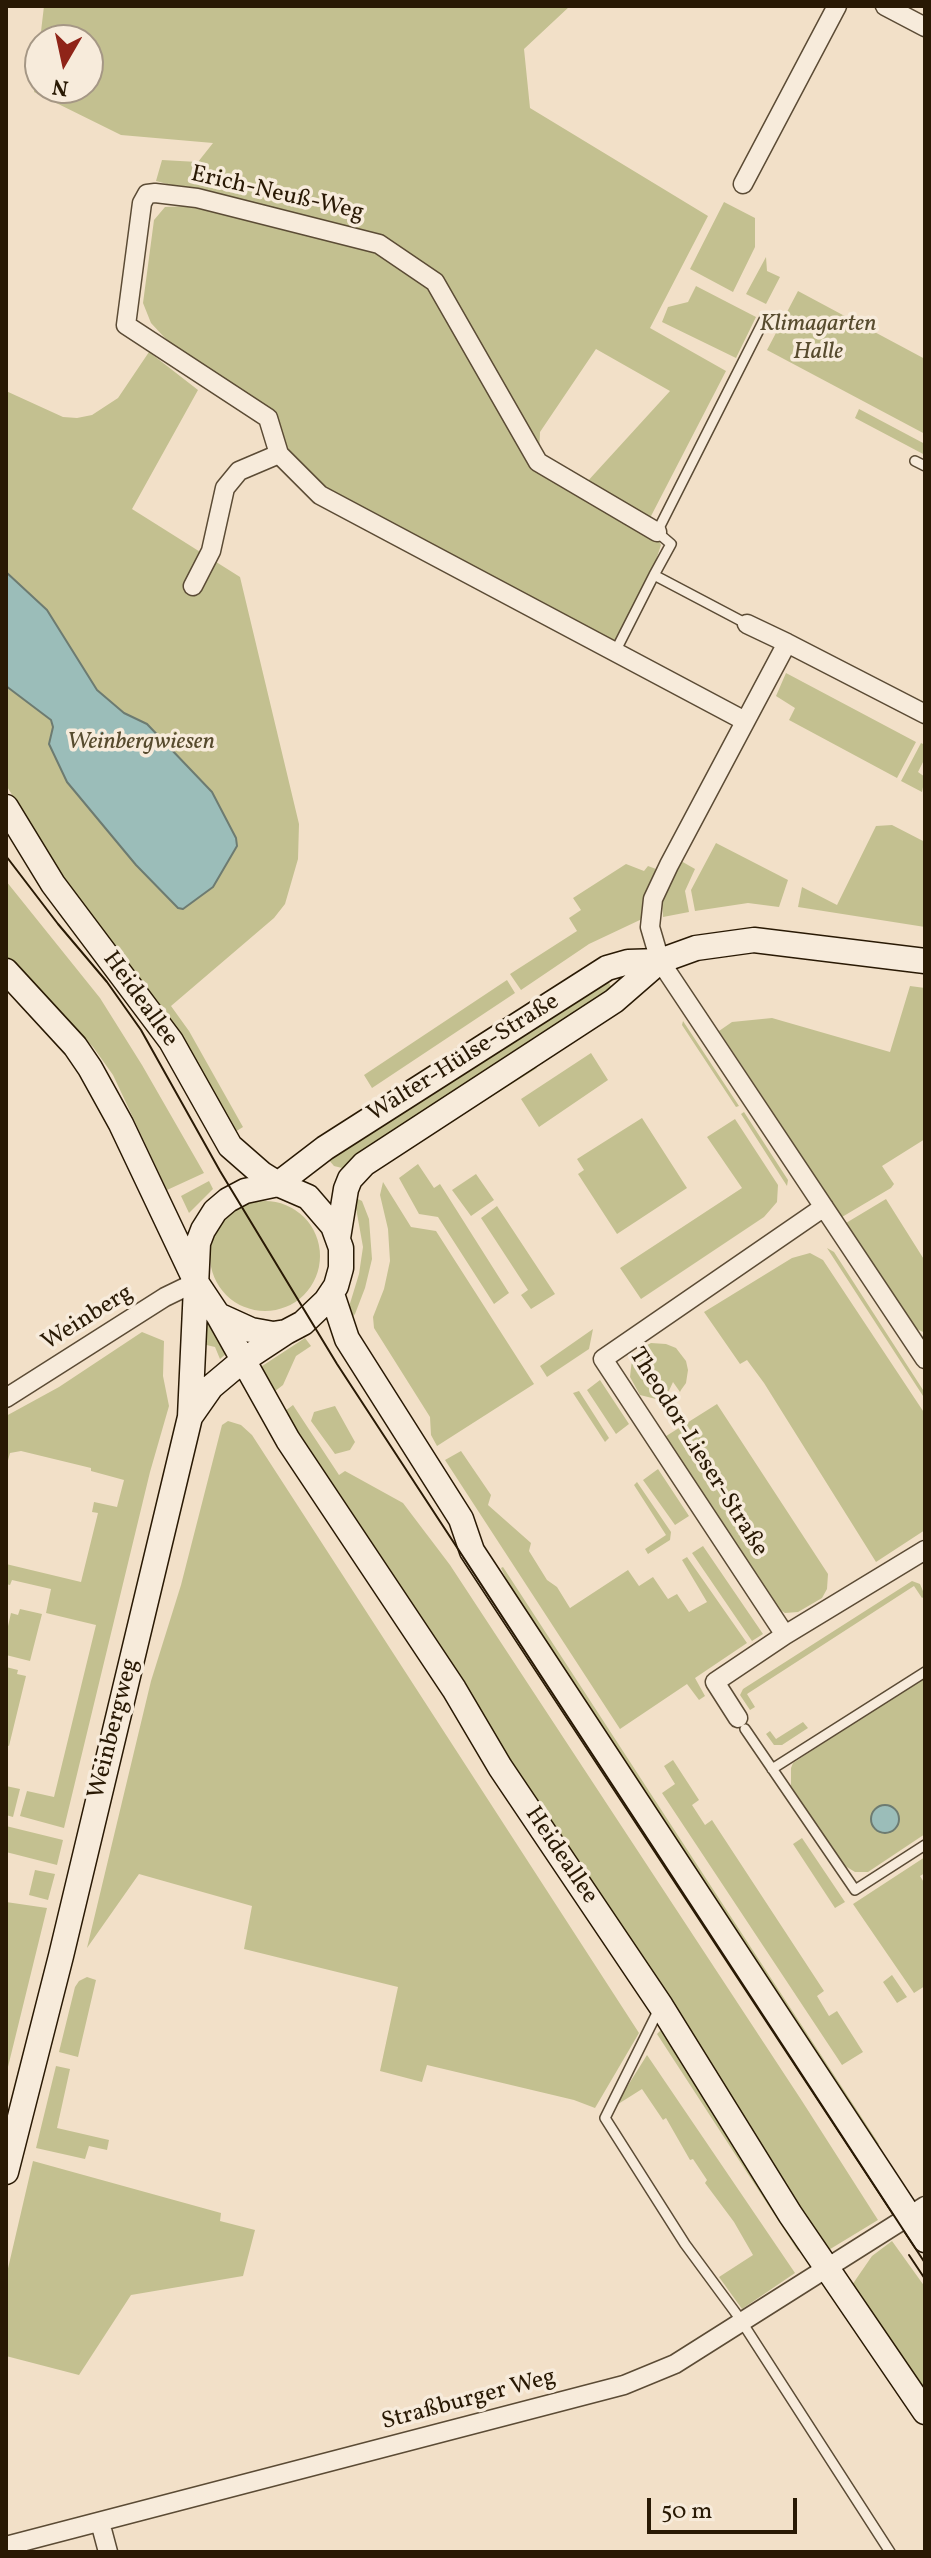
<!DOCTYPE html>
<html>
<head>
<meta charset="utf-8">
<style>
	body { margin:0 }
	#map { position:relative; width:931px; height:2558px; overflow:hidden; background:#f2e0c8; font-family:Vollkorn,serif }
	canvas { display:block }
	.frame { position:absolute; inset:0; border:8px solid #291904; pointer-events:none }
	.north { position:absolute; left:24px; top:24px; width:80px; height:80px; box-sizing:border-box; background:#f7ebdb; border:2px solid #a59785; border-radius:50%; rotate:189deg; font-size:22px; font-weight:700; line-height:32px; text-align:center; color:#291904 }
	.north::after { content:''; display:block; margin:auto; width:28px; height:36px; background:#8f2418; clip-path:polygon(50% 0,100% 100%,50% 72%,0 100%) }
	.scale { position:absolute; left:647px; top:2498px; width:150px; height:36px; box-sizing:border-box; border:4px solid #291904; border-top:0; padding-left:10px; font-size:24px; line-height:28px; white-space:nowrap; color:#291904; -webkit-text-stroke:6px #f7ebdb; paint-order:stroke }
</style>
</head>
<body>
<div id="map">
<canvas width="931" height="2558"></canvas>
<div class="frame"></div>
<div class="north">N</div>
<div class="scale">50 m</div>
</div>
<script>
const ctx = document.querySelector('canvas').getContext('2d');
ctx.lineJoin = 'round';
function fillPath(path, color) {
  ctx.fillStyle = color;
  ctx.fill(path, 'evenodd');
}
function shape(rows) {
  const path = new Path2D();
  for (const r of rows) {
    if (r.length === 3) {
      path.moveTo(r[0] + r[2], r[1]);
      path.arc(r[0], r[1], r[2], 0, 2 * Math.PI);
      continue;
    }
    path.moveTo(r[0], r[1]);
    for (let i = 2; i < r.length; i += 2) path.lineTo(r[i], r[i + 1]);
  }
  return path;
}
function strokePath(path, color, width, dash) {
  ctx.strokeStyle = color;
  ctx.lineWidth = width;
  ctx.lineCap = dash ? 'butt' : 'round';
  ctx.setLineDash(dash || []);
  ctx.stroke(path);
}
function write(font, color, halo, rows, align = 'center') {
  ctx.font = font + ' Vollkorn,serif';
  ctx.lineWidth = 7;
  ctx.setLineDash([]);
  ctx.textBaseline = 'middle';
  ctx.strokeStyle = halo;
  ctx.fillStyle = color;
  for (const [text, x, y, turn = 0] of rows) {
    ctx.save();
    ctx.translate(x, y);
    ctx.rotate((+turn || 0) * Math.PI / 180);
    ctx.textAlign = isNaN(turn) ? turn : align;
    if (halo) ctx.strokeText(text, 0, 0);
    ctx.fillText(text, 0, 0);
    ctx.restore();
  }
}
fillPath(shape([
	[44,6,570,6,524,49,530,108,708,216,650,328,726,371,650,518,586,483,670,391,596,349,540,432,539,456,439,282,388,243,156,181,162,160,198,162,213,143,121,135,34,92,40,43,40,88,88,88,88,40,40,40],
	[724,202,755,218,755,247,733,292,690,269],
	[192,206,371,247,429,288,530,463,657,537,661,545,654,566,612,645,322,491,283,451,270,416,180,352,164,337,151,323,143,303,154,220,165,207],
	[766,257,767,271,780,277,766,304,746,294],
	[696,286,756,317,736,358,662,322,668,307,688,302],
	[798,291,925,359,925,434,767,350],
	[149,352,198,390,132,509,240,577,299,824,298,859,285,904,274,918,171,1006,189,1031,243,1127,235,1132,168,1014,124,963,72,891,6,785,6,391,63,417,77,418,92,415,118,398],
	[859,409,925,444,925,455,855,418],
	[786,673,916,742,897,778,789,720,795,708,776,696],
	[921,743,925,745,925,758,918,772,925,777,922,792,901,781],
	[892,825,925,842,925,927,798,907,802,887,837,905,876,826],
	[716,843,788,880,779,907,748,903,695,911,691,890],
	[681,861,695,869,685,891,689,912,663,917,662,901],
	[626,864,644,871,648,866,656,869,647,891,642,919,589,944,521,990,510,974,577,931,569,918,581,910,573,898],
	[6,881,100,998,142,1065,204,1173,167,1190,113,1075,93,1047,6,960],
	[607,978,613,991,346,1169,334,1166,328,1159],
	[507,980,515,993,372,1088,364,1075],
	[910,986,925,988,925,1139,882,1166,894,1184,891,1188,842,1217,719,1031,732,1022,772,1018,890,1052],
	[683,1021,739,1106,736,1107,682,1025],
	[591,1053,608,1080,539,1127,521,1099],
	[532,1063,537,1068,388,1162],
	[744,1112,788,1180,787,1186,741,1114],
	[642,1118,687,1188,617,1234,578,1174,584,1170,577,1159],
	[735,1119,778,1185,777,1202,764,1217,641,1299,620,1268,742,1188,707,1137],
	[418,1164,434,1188,440,1184,509,1293,494,1304,438,1217,419,1214,399,1178],
	[476,1174,494,1200,471,1216,452,1190],
	[209,1181,213,1189,189,1213,181,1196],
	[383,1182,411,1227,436,1231,534,1384,437,1446,431,1435,430,1417,374,1328,373,1317,384,1289,390,1261,388,1229,380,1195],
	[354,1197,362,1201,369,1219,372,1259,365,1288,355,1314,348,1322,348,1310,359,1274,363,1247],
	[886,1199,925,1261,925,1333,913,1327,846,1223],
	[265,1256,55],
	[497,1206,555,1294,531,1309,521,1295,528,1290,481,1218],
	[827,1248,834,1252,925,1393,925,1399],
	[810,1253,823,1260,925,1414,925,1530,876,1562,764,1383,747,1360,740,1364,704,1312,792,1258],
	[203,1312,227,1353,220,1359,215,1347,198,1343],
	[593,1329,589,1349,547,1377,540,1366],
	[142,1332,164,1341,163,1376,169,1406,150,1472,64,1828,20,1816,27,1791,54,1797,96,1625,46,1613,51,1589,12,1580,10,1585,6,1584,6,1564,81,1582,98,1513,92,1512,94,1502,117,1507,124,1480,91,1471,91,1468,21,1451,10,1453,6,1468,6,1416,59,1387],
	[305,1338,311,1346,296,1356,283,1385,270,1395,256,1370],
	[651,1343,666,1344,676,1348,686,1361,688,1370,686,1383,681,1390,680,1392,673,1382,668,1393,671,1399,664,1401,640,1395,630,1377,632,1359,641,1348],
	[600,1380,629,1424,616,1434,587,1390],
	[579,1391,609,1438,605,1442,573,1393],
	[717,1404,828,1574,827,1589,822,1598,798,1612,785,1613,774,1606,663,1438],
	[293,1405,339,1475,345,1471,403,1503,450,1565,802,2101,878,2220,827,2251,281,1414],
	[335,1406,355,1442,350,1450,335,1454,311,1421,314,1412],
	[228,1421,241,1425,252,1435,639,2033,595,2108,574,2100,427,2065,422,2082,380,2071,398,1987,244,1949,252,1906,139,1874,87,1948,151,1681,181,1585,222,1425],
	[461,1451,491,1495,488,1505,531,1543,529,1551,547,1580,557,1587,570,1608,628,1570,639,1586,653,1577,668,1599,677,1594,689,1612,707,1602,682,1560,687,1557,747,1643,695,1678,705,1696,699,1700,687,1684,620,1729,445,1460],
	[658,1469,689,1516,675,1525,643,1480],
	[637,1482,671,1532,670,1540,648,1554,645,1549,666,1535,634,1485],
	[703,1546,763,1634,752,1641,692,1553],
	[503,1567,879,2144,877,2146,869,2139,511,1589,501,1568],
	[912,1581,920,1584,925,1596,922,1598,914,1586,747,1694,755,1707,750,1710,740,1695,743,1689],
	[20,1609,42,1614,30,1661,6,1655,6,1635,11,1613,18,1615],
	[6,1667,18,1670,17,1674,26,1676,9,1746,6,1745],
	[925,1676,925,1834,868,1872,855,1872,842,1864,791,1786,791,1768,793,1763],
	[803,1722,808,1728,782,1745,774,1745,766,1734,770,1731,776,1739],
	[673,1760,699,1800,692,1805,705,1825,712,1820,824,1991,817,1996,829,2016,837,2011,863,2052,842,2065,662,1793,675,1784,664,1766],
	[6,1786,20,1789,13,1817,6,1815],
	[6,1826,63,1840,57,1865,6,1852],
	[802,1838,845,1902,835,1908,793,1844],
	[925,1857,925,1873,920,1876,925,1884,925,1986,914,1993,853,1904],
	[35,1870,55,1874,48,1900,29,1895],
	[6,1902,47,1908,6,2075],
	[892,1975,907,1997,897,2003,883,1982],
	[87,1977,96,1980,78,2057,59,2052,75,1987,79,1981],
	[661,2030,803,2248,798,2251,657,2034],
	[647,2055,795,2273,742,2309,719,2277,753,2255,734,2222,705,2183,707,2180,693,2159,690,2160,666,2118,663,2120,642,2089,615,2106],
	[56,2066,70,2069,57,2128,109,2140,107,2150,89,2146,85,2159,36,2148],
	[33,2161,221,2213,220,2221,255,2230,243,2276,131,2295,79,2375,6,2356,6,2277],
	[892,2241,925,2287,925,2399,852,2285,872,2256]
]), '#c3c090');
const water = shape([
	[6,572,47,610,97,690,124,713,147,724,212,792,236,838,237,846,213,887,183,909,178,908,136,865,67,782,49,744,53,727,51,720,6,686,6,572],
	[885,1819,14]
]);
fillPath(water, '#9bbdb9');
strokePath(water, '#6d7b71', 2);
const lane = shape([
	[915,461,925,466],
	[654,575,671,544,657,532,765,318],
	[615,652,654,575,747,624],
	[745,1729,855,1890,925,1845],
	[772,1769,925,1672],
	[659,2009,605,2118,685,2244,738,2316,890,2552]
]);
const street = shape([
	[885,6,925,27],
	[743,184,837,6],
	[657,532,538,462,435,282,379,244,197,198,155,193,147,194,142,203,126,325,268,418,279,454,320,495,745,721],
	[193,586,211,551,225,488,239,471,279,454],
	[747,624,787,643],
	[925,714,787,643,669,865,653,899,650,927,660,961,925,1359],
	[6,1398,165,1297,196,1282],
	[785,1635,603,1359,824,1207],
	[738,1718,715,1682,785,1635,925,1550],
	[100,2522,108,2552],
	[6,2546,624,2385,675,2364,925,2206]
]);
const secondary = shape([
	[6,807,53,884,171,1041,230,1146,262,1174,278,1184],
	[6,971,75,1046,90,1068,121,1124,196,1282,218,1315,288,1440,454,1689,500,1767,661,2006,790,2214,925,2412],
	[278,1184,325,1148,607,968,628,962,660,961],
	[338,1238,346,1189,350,1179,364,1164,614,1001,660,961,696,948,754,940,925,961],
	[332,1294,347,1339,461,1519,472,1551,925,2240],
	[190,1417,211,1387,242,1361,286,1332],
	[6,2172,61,1956,190,1417,198,1243,203,1230,215,1211,228,1200,245,1191,278,1184,308,1197,333,1226,341,1248,341,1268,336,1286,326,1301,303,1323,286,1332,273,1334,251,1330,218,1315]
]);
strokePath(lane, '#5b4b35', 12);
strokePath(street, '#5b4b35', 21);
strokePath(secondary, '#291904', 27);
strokePath(lane, '#f7ebdb', 9);
strokePath(street, '#f7ebdb', 18);
strokePath(secondary, '#f7ebdb', 24);
strokePath(shape([
	[6,856,58,924,107,982,141,1030,220,1171,337,1364,925,2263],
	[909,2255,925,2279]
]), '#291904', 2);
write('24px', '#291904', '#f7ebdb', [
	["Erich-Neuß-Weg",277,195,13],
	["Heideallee",139,1000,54],
	["Walter-Hülse-Straße",464,1059,-32],
	["Weinberg",88,1319,-32],
	["Theodor-Lieser-Straße",697,1453,58],
	["Weinbergweg",115,1729,-76],
	["Heideallee",560,1856,56],
	["Straßburger Weg",469,2401,-15]
]);
write('italic 24px', '#574b2e', '#f7ebdb', [
	["Klimagarten",818,326],
	["Halle",818,354],
	["Weinbergwiesen",141,744]
]);
</script>
</body>
</html>
